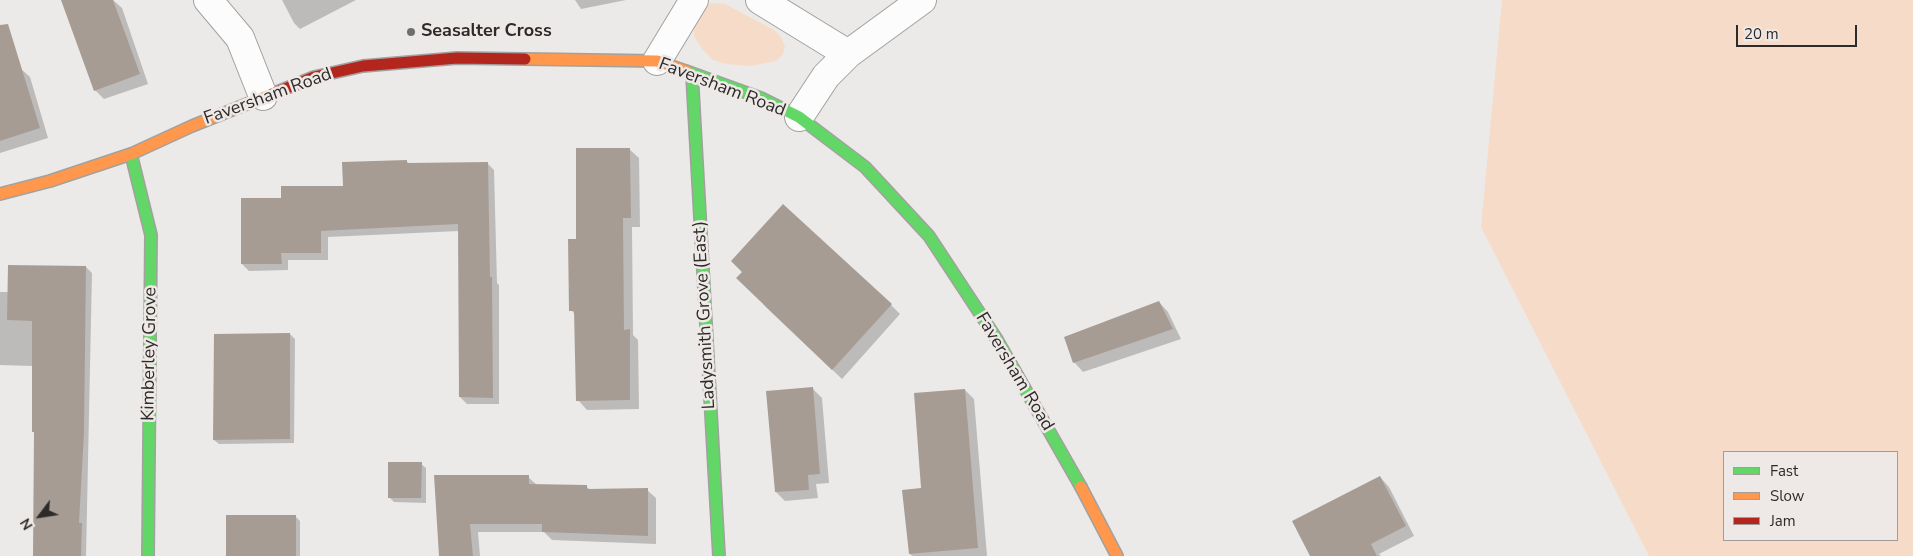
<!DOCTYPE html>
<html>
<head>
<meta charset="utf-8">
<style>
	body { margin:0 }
	#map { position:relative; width:1913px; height:556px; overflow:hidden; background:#eceae8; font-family:"Nunito Sans",sans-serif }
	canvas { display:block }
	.legend { position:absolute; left:1723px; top:451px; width:175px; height:90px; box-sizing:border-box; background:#eee9e6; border:1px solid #a19d9b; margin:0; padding:6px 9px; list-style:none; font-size:15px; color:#2d2b2a }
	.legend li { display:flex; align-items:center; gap:10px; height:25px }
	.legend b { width:25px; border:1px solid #a19d9b }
	.north { position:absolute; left:15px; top:491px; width:50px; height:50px; -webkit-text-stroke:4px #eee9e6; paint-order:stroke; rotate:239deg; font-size:14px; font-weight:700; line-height:20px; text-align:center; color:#2d2b2a }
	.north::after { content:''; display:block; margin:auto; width:18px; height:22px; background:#2d2b2a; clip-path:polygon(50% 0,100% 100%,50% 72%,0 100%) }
	.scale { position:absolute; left:1736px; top:25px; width:121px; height:22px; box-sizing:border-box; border:2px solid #2d2b2a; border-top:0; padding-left:6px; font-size:15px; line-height:18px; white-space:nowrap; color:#2d2b2a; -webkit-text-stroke:4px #eee9e6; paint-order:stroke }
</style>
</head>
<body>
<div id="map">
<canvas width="1913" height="556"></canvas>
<ul class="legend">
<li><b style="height:6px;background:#63d668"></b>Fast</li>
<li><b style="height:6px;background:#ff974d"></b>Slow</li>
<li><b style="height:6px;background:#b3261e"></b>Jam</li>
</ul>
<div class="north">N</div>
<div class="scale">20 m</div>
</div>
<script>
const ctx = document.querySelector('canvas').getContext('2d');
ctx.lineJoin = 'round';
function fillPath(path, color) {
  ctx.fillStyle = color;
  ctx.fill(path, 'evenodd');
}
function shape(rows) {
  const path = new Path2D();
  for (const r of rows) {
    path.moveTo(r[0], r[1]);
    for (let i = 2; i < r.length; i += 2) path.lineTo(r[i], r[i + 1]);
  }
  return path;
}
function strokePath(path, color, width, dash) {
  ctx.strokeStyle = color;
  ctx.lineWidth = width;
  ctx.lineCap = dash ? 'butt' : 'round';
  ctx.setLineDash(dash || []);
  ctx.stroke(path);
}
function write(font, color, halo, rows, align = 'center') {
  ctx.font = font + ' "Nunito Sans",sans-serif';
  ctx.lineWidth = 5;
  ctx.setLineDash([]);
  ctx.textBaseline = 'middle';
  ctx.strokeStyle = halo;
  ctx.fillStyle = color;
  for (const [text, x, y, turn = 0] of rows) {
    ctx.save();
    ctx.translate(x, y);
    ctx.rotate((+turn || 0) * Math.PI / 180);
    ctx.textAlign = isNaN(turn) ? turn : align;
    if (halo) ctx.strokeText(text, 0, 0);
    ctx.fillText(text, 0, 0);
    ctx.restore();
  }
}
fillPath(shape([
	[1502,0,1913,0,1913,556,1649,556,1481,227],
	[1724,452,1897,452,1897,540,1724,540],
	[712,3,725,4,774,30,781,37,785,47,783,54,776,61,750,66,727,64,713,60,702,49,694,36,694,20,703,7]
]), '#f6dbc8');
fillPath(shape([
	[109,0,113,0,122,8,148,84,104,99,95,90],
	[282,0,356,0,300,29,294,23],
	[575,0,626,0,581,9],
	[20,68,30,77,48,138,0,153,0,74],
	[629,149,639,158,640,227,632,227,633,335,638,340,639,409,587,410,578,400,576,315,571,310,578,240],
	[406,161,410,164,487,163,494,170,497,283,499,285,499,404,467,404,460,397,459,231,328,237,328,260,288,260,288,270,249,271,242,264,282,199,344,187],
	[86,267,92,273,86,556,34,556,36,434,33,432,33,366,0,365,0,292,9,292],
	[764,302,891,305,900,314,842,379,772,313,763,304],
	[1159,302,1168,312,1181,339,1083,372,1074,362],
	[290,334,295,339,294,443,219,444,214,440],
	[813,389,822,398,829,483,816,484,818,498,785,501,776,492],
	[965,390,974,399,987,556,912,556,910,554,904,491,923,489],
	[421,464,426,468,426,503,394,502,389,497],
	[435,476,528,477,537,485,586,486,590,490,647,490,656,498,656,544,552,540,544,532,478,532,480,556,440,556],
	[1380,477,1389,487,1414,536,1379,554,1381,556,1311,556],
	[295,516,300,521,300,556,228,556]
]), '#0003');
fillPath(shape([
	[61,0,113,0,140,74,94,91],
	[8,24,40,128,0,141,0,25],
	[576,148,630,148,631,218,623,218,624,330,630,329,630,400,576,401,574,311,569,311,568,239,576,239],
	[407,160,407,163,488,162,490,277,492,277,493,398,459,397,458,224,321,231,321,253,281,253,282,264,241,264,241,198,281,198,281,186,343,186,342,162],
	[783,204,892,304,832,370,736,278,742,272,731,261],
	[8,265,86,266,84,433,79,523,82,523,81,556,33,556,34,432,32,432,32,321,7,320],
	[1159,301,1173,329,1073,363,1064,337],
	[290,333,290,439,213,440,214,334],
	[813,387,820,474,808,475,809,490,775,492,766,391],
	[965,389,978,548,909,554,902,490,921,488,914,393],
	[388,462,422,462,421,498,388,498],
	[434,475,529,475,529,484,587,485,587,489,648,488,648,536,542,532,542,524,470,524,473,556,439,556],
	[1380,476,1406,526,1371,544,1377,556,1310,556,1292,521],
	[226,515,296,515,296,556,226,556]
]), '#a69c94');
const street = shape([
	[208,0,240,38,263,96],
	[760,0,848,54],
	[657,61,694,0],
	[799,117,826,76,848,54,922,0]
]);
const fast = shape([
	[686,71,761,98,799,117,865,167,929,236,996,338,1081,487],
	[692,74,719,556],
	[131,154,151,235,148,556]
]);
const slow = shape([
	[525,59,657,61,686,71],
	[0,194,50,181,131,154,192,126,272,94],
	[1081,487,1117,556]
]);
const jam = shape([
	[272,94,314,77,363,66,457,58,525,59]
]);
strokePath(street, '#a3a19f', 30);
strokePath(fast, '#a3a19f', 14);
strokePath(slow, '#a3a19f', 14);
strokePath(jam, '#a3a19f', 14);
strokePath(street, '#fcfcfc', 28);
strokePath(fast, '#63d668', 11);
strokePath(slow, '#ff974d', 11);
strokePath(jam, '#b3261e', 11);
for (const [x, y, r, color] of [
	[411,32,5,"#706e6c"]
]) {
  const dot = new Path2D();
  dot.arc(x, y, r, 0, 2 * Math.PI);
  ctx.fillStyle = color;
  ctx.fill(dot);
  strokePath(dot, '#eee9e6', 2);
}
write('bold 18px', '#2d2b2a', '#eee9e6', [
	["Seasalter Cross",421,32]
], 'left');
write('18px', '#2d2b2a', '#eee9e6', [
	["Faversham Road",722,88,21],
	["Faversham Road",268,97,-20],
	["Ladysmith Grove (East)",705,315,-93],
	["Kimberley Grove",150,354,-89],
	["Faversham Road",1014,372,59]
]);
</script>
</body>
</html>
